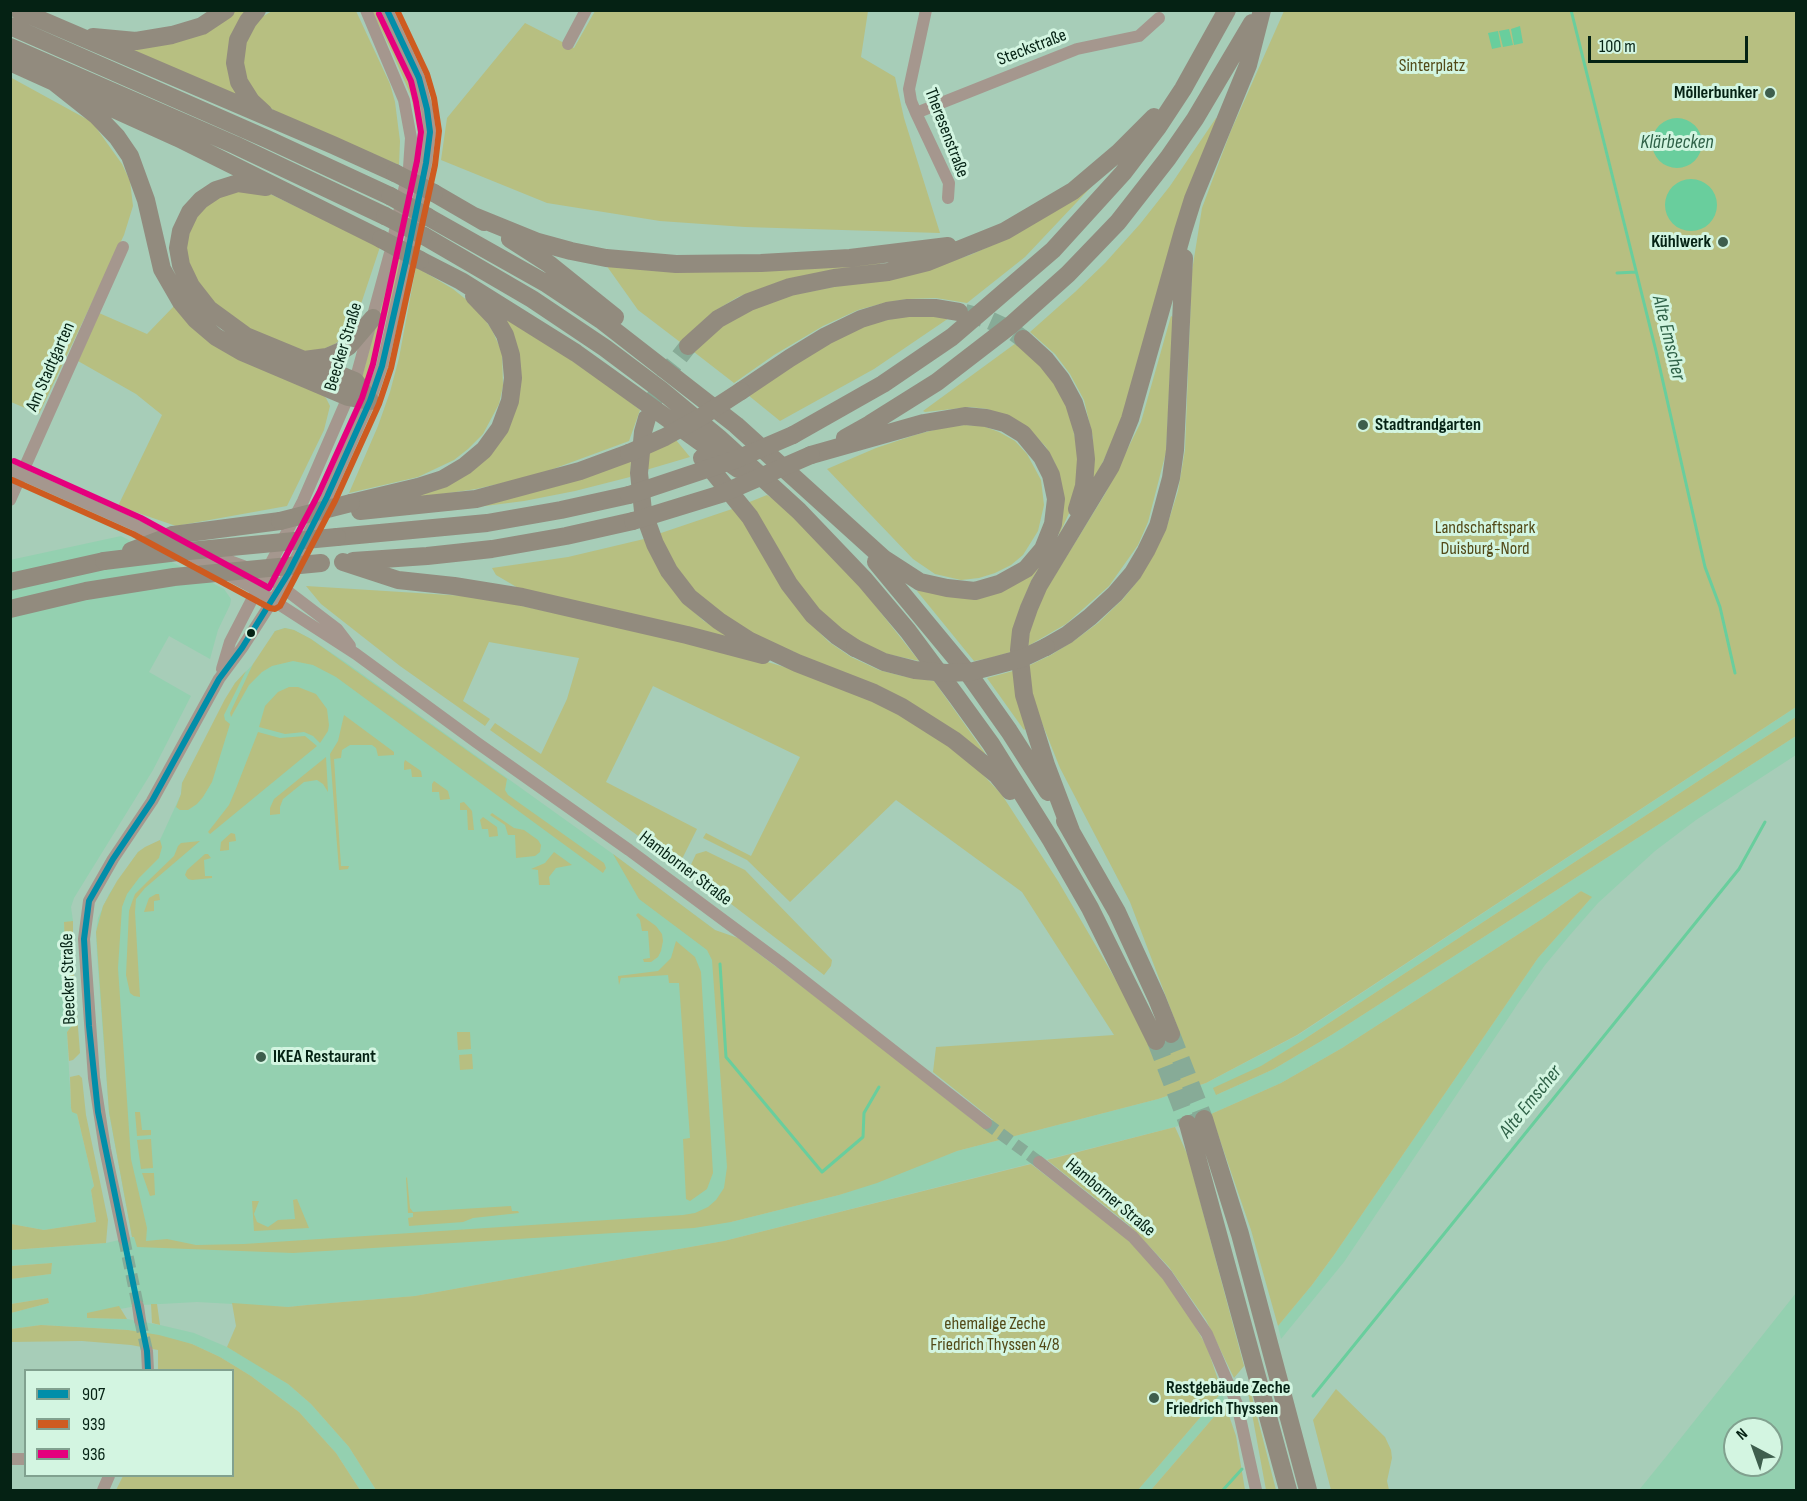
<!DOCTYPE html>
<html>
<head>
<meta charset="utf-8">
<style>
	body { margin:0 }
	#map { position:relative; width:1807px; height:1501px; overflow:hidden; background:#a7cdb8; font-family:"Sofia Sans Condensed",sans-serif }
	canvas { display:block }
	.frame { position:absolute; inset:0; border:12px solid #052214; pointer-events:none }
	.legend { position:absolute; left:24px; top:1369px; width:210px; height:108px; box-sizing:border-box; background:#d3f5e1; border:2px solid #81a18f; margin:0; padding:8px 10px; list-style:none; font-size:18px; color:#052214 }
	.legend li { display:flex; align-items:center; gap:12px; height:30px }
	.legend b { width:30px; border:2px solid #81a18f }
	.north { position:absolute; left:1723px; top:1417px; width:60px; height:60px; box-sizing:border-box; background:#d3f5e1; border:2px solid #81a18f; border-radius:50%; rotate:319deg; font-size:16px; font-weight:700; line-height:24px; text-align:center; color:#052214 }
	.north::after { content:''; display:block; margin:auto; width:21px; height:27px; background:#3e5e4d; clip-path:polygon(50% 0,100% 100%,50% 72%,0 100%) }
	.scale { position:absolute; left:1588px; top:36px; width:160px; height:27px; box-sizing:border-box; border:3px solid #052214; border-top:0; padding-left:8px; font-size:18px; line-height:21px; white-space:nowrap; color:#052214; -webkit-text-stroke:4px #d3f5e1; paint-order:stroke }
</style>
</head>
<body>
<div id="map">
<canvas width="1807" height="1501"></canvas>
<div class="frame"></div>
<ul class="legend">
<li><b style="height:8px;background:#018ea9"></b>907</li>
<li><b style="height:8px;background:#ce5b20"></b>939</li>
<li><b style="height:8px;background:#e5007d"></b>936</li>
</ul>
<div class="north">N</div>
<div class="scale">100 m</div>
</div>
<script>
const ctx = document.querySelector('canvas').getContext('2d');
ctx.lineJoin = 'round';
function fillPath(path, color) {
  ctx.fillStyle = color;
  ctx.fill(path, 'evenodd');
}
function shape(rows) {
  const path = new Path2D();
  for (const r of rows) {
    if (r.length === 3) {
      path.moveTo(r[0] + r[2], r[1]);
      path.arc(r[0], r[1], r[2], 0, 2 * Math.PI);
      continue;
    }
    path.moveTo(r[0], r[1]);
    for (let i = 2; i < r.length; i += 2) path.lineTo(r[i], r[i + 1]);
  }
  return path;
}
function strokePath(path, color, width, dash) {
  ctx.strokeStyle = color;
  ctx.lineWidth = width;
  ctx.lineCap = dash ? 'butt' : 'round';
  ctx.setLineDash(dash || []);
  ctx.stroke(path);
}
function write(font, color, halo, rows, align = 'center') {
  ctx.font = font + ' "Sofia Sans Condensed",sans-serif';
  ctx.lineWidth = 6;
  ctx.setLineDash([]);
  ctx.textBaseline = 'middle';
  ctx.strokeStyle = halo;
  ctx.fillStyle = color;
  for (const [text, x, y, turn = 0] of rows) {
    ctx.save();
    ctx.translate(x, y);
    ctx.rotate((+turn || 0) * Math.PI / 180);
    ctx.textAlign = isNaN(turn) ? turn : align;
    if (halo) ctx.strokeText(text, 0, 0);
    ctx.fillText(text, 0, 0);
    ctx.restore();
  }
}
fillPath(shape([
	[121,536,224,589,231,599,230,605,218,630,210,659,169,636,149,672,191,696,153,770,74,898,71,907,73,921,64,923,74,1023,67,1032,71,1108,77,1114,94,1186,91,1190,96,1222,44,1230,11,1224,10,560],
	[285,628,294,630,311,639,348,664,613,854,715,930,731,1222,839,1195,957,1151,1158,1099,1206,1083,1298,1035,1796,707,1796,717,1303,1040,1216,1095,1274,1069,1333,1034,1796,736,1796,755,1696,820,1655,851,1598,903,1570,935,1545,965,1519,1002,1344,1262,1281,1339,1278,1326,1312,1285,1334,1255,1538,958,1591,898,1581,891,1545,917,1342,1048,1281,1083,1211,1114,1175,1127,724,1241,476,1285,415,1296,307,1305,288,1307,197,1302,142,1305,120,1309,119,1307,88,1318,127,1319,160,1325,194,1333,227,1347,260,1366,288,1384,311,1404,349,1447,376,1490,360,1490,336,1453,299,1412,251,1376,220,1357,192,1344,128,1330,41,1325,11,1329,11,1313,49,1303,47,1298,11,1304,10,1279,50,1274,52,1263,11,1266,11,1250,106,1243,132,1237,109,1112,97,955,96,932,98,918,109,894,138,852,160,840,181,794,182,783,235,683,259,658,275,631],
	[1796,1293,1796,1490,1639,1490,1665,1458],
	[1735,1429,1771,1429,1771,1465,1735,1465],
	[1222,1392,1225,1404,1151,1490,1138,1490]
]), '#94d0b0');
fillPath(shape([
	[236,11,248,11,241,98,121,48,205,31],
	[272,11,356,11,390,84,395,102,400,141,399,165,276,112,251,93,240,64,244,37,262,17],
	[372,11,377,11,395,49,406,63,421,101,425,133,419,174,414,172,417,157,418,133,411,96,392,52],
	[595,11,868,11,861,57,895,77,904,118,940,233,745,227,660,221,547,203,441,160,447,118,525,23,574,48],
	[1284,11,1796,11,1796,707,1297,1035,1206,1083,1158,1099,957,1151,877,1183,839,1195,731,1222,694,1228,293,1253,137,1247,134,1237,132,1237,109,1112,96,932,103,906,117,881,138,852,145,847,160,840,162,847,159,858,139,878,127,894,122,907,118,968,131,1159,147,1228,146,1241,167,1239,196,1245,244,1244,683,1215,695,1213,708,1207,716,1200,724,1188,727,1167,712,960,707,950,639,899,613,854,715,930,738,938,865,1034,979,1125,993,1120,933,1072,936,1047,1114,1035,1022,892,896,800,790,902,747,860,703,838,706,833,751,856,800,757,653,686,606,782,697,829,679,865,490,730,495,723,541,754,567,699,579,658,489,642,463,701,490,719,485,726,400,666,321,604,306,586,481,597,696,644,771,663,811,675,899,710,973,764,1002,795,1058,881,1134,1011,1179,1031,1130,902,1060,768,1040,718,1031,693,1028,666,1051,655,1075,640,1098,623,1123,599,1140,578,1166,529,1178,491,1185,450,1192,271,1202,208,1230,133],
	[10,77,92,122,122,164,130,181,133,206,124,235,39,414,11,402],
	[1216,118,1218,119,1124,416,1095,479,1093,478,1093,438,1084,400,1070,374,1055,354,1030,332,1075,292,1105,263,1140,224,1170,186],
	[1093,185,1025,257,967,303,936,298,907,299,884,303,858,310,823,326,774,355,734,383,694,352,724,324,753,309,792,295,931,268,970,255,1010,237],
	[262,190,380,247,355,322,351,329,335,344,312,354,256,334,214,304,197,283,187,262,186,233,192,215,218,193],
	[395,255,402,258,372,374,368,380,365,380,362,377],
	[880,262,880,264,787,279,738,297,713,312,680,342,638,310,606,265],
	[416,267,453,289,468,301,481,314,492,330,502,352,503,386,499,404,483,434,468,449,454,460,418,477,349,493,378,426,390,392,399,358],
	[175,305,321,393,326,398,330,406,324,430,287,506,176,526,118,506,162,415,136,394,78,361,99,313,147,334],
	[500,311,613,389,640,410,629,441,534,476,476,489,401,500,444,485,516,404],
	[910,315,949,318,874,369,780,421,748,395,830,341,864,325],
	[1171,316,1173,317,1166,452,1148,522,1138,545,1109,586,1066,624,1028,646,1030,628,1044,593,1105,494,1141,422],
	[1016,343,1040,365,1055,384,1068,406,1080,461,1071,509,1058,537,1062,522,1055,463,1046,447,1033,433,988,409,970,407,925,412,923,411],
	[965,425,983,426,999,432,1015,441,1027,454,1041,480,1044,505,1038,531,1023,555,1011,565,995,573,979,578,961,580,935,574,913,559,827,469,876,448,915,435,945,427],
	[676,440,690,457,646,470,647,454],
	[631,461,630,477,575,491,524,501,446,511],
	[767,495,781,504,859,585,919,661,887,654,860,643,817,610,794,580,747,503],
	[735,508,807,620,829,642,851,657,879,670,902,676,934,681,985,753,980,754,794,652,754,635,723,615,695,593,675,568,658,534],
	[644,539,683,602,704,621,734,640,525,592,496,575,492,568,568,557],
	[1046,557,1032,579,1019,610,1011,652,990,658,974,661,917,591,921,588,945,596],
	[285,628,294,630,311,639,507,779,505,790,508,795,604,863,606,868,603,873,336,677,313,665,293,661,272,666,262,672,249,685,231,717,230,713,253,664,275,631],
	[246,671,224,715,225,720,230,724,212,782,203,797,197,804,188,810,180,810,176,807,181,794,182,783,225,699,235,683],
	[1013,671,1027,728,1024,730,987,678],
	[289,687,298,687,316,694,327,709,329,725,328,731,320,743,313,736,304,732,285,734,259,727,265,706,278,692],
	[344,715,394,752,394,755,378,756,376,748,372,745,350,745,342,750,341,758,334,759,341,866,349,866,348,869,339,870,330,754,338,741],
	[1796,717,1796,736,1333,1034,1274,1069,1216,1095,1213,1088,1261,1066,1303,1040],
	[258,732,280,738,305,736,317,746,210,834,208,832,229,805,235,791],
	[326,757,328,792,323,784,317,780,304,782,283,799,280,807,280,814,270,815,270,808,274,799],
	[405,760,421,771,422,777,412,777,411,769,404,770,404,763],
	[434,781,448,791,450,799,440,800,439,792,432,792,432,784],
	[464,802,472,811,474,830,468,830,467,810,460,810,460,803],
	[492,813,514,828,524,830,538,840,541,845,540,852,535,856,516,858,515,835,508,835,505,825,490,815],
	[483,817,497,827,498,836,489,837,488,829,482,829,480,820],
	[231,833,235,834,236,841,229,842,229,850,220,851,221,842],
	[200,841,145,888,136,899,135,912,140,997,134,996,130,993,126,975,129,911,132,902,135,894,147,882,174,856,178,846,181,843],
	[706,851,745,870,832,960,831,966,824,975,688,871,696,854],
	[554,852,572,865,556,868,549,877,550,885,539,885,538,870,531,869,545,863],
	[205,854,208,854,211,858,204,860,205,876,212,876,212,878,192,880,188,879,185,875,187,870],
	[1581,891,1592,897,1538,958,1334,1255,1312,1285,1278,1326,1251,1230,1211,1114,1281,1083,1342,1048,1545,917],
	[156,894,159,894,160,900,154,901,154,911,144,912,149,898],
	[638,913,656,926,662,934,663,941,661,951,658,957,651,962,644,962,643,959,650,958,648,931,642,931,640,920,636,915],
	[73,921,73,963,80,1053,73,1060,69,1061,67,1032,74,1023,71,978,66,973,64,922],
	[676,941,695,957,701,972,713,1173,707,1189,690,1201,686,1199,683,1139,690,1138,679,983,669,983,668,975,621,978,619,985,618,976,658,971,671,958],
	[457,1032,470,1032,471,1049,458,1050],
	[472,1054,473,1069,460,1070,459,1055],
	[79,1075,82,1078,86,1115,108,1220,106,1243,11,1250,11,1224,44,1230,96,1222,91,1190,94,1186,77,1114,72,1112,71,1108,70,1077],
	[135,1112,140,1112,142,1130,151,1130,151,1135,137,1136],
	[1175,1127,1188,1156,1244,1366,1234,1378,1206,1320,1169,1267,1129,1225,1047,1160],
	[151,1139,153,1168,141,1169,137,1140],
	[1031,1164,1124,1236,1155,1268,1181,1302,1207,1347,1222,1392,1138,1490,376,1490,349,1447,311,1404,288,1384,227,1347,236,1326,232,1303,288,1307,307,1305,415,1296,476,1285,724,1241],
	[142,1173,154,1173,155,1195,150,1196],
	[407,1177,410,1208,413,1212,511,1206,512,1211,518,1211,519,1213,473,1218,463,1222,409,1226,408,1218,413,1217,413,1213,408,1213,406,1178],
	[297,1199,309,1228,254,1231,252,1201,259,1201,254,1214,257,1222,268,1227,278,1220,295,1219,293,1200],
	[52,1263,51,1274,11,1279,11,1266],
	[48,1298,49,1303,11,1313,11,1304],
	[151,1304,157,1304,160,1325,152,1323],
	[119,1306,127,1319,87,1318,87,1313],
	[41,1325,128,1330,159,1335,192,1344,220,1357,251,1376,299,1412,336,1453,360,1490,116,1490,123,1476,232,1476,232,1370,158,1370,158,1350,131,1345,82,1341,11,1342,11,1329],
	[1250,1389,1276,1490,1266,1490,1248,1392],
	[1336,1389,1385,1437,1391,1450,1392,1458,1387,1481,1389,1490,1331,1490,1313,1420],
	[1225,1404,1236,1436,1245,1490,1151,1490]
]), '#b7bf81');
fillPath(shape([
	[1520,26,1523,43,1514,45,1511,29],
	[1509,29,1513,45,1503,47,1499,31],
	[1498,31,1501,47,1492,49,1488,33],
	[1677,143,25],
	[1691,205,26]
]), '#69ce9d');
strokePath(shape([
	[1571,10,1656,351,1705,567,1720,607,1735,673],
	[1617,273,1636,272],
	[720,964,726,1057,822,1172,863,1137,864,1113,879,1087],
	[1313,1396,1739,869,1765,822],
	[1223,1490,1242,1469]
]), '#69ce9d', 3);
strokePath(shape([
	[986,1123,1039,1162],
	[124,1239,138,1306],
	[140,1320,147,1351]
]), '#87ab97', 12, [12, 6]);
strokePath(shape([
	[965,313,987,319,1011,330,1023,339],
	[652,403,670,369,688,346],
	[1171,1034,1204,1119],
	[1156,1041,1188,1124]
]), '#87ab97', 18, [18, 9]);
strokePath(shape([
	[926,10,909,89,911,101,916,113,949,183,948,198],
	[568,44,586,10],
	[916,113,1077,49,1139,36,1159,18],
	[10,469,142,528],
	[10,500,123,247],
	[137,526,165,541],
	[185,552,257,590,356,654,476,742,629,850,780,962,986,1123],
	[206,552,265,574,337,629,350,646],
	[222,669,230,642,303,501,355,381,390,253,409,168,411,138,404,100,366,10],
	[1039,1162,1133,1237,1167,1275,1207,1334,1237,1404,1256,1490],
	[124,1239,105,1149,94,1078,84,939,89,901,113,859,152,801,219,679,242,648,282,586,327,497,370,401,382,366,406,261,426,163,430,132,427,109,419,78,387,10],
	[138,1306,140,1320],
	[147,1351,148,1370],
	[10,1459,26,1459],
	[103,1490,109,1476]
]), '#a5978e', 12);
strokePath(shape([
	[18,10,333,145,395,173],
	[257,10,248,21,238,40,235,63,239,82,251,101,264,113],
	[10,26,267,139,390,196],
	[93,37,136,41,172,35,202,26,226,10],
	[10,47,235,145,385,216],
	[10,62,178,138,381,239],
	[54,82,97,116,117,137,130,156,146,200,162,269,181,302,196,320,216,337,242,352,348,397,370,401],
	[266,187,238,183,216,190,201,200,190,212,181,231,178,248,181,265,191,286,209,309,246,336,355,381,370,401],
	[434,193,484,222],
	[474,216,538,242,571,251,606,258,676,264,761,263,850,258,948,246],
	[428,217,547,284,601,320,736,425,883,558,920,582,947,588,975,591,999,584,1026,569,1043,549,1053,524,1056,499,1051,475,1042,457,1023,434,1005,423,986,418,965,416,924,423,811,455],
	[424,236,532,299,605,348,661,390,719,438,799,511,865,580,908,631,957,697,991,744,1051,840,1090,908,1156,1041],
	[510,239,549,264,615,317],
	[420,260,461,281,576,353,738,469],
	[1023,339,1046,360,1061,379,1074,403,1083,432,1086,459,1084,486,1077,509],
	[688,346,718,319,749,302,790,287,834,278,888,272,928,262,1005,231,1073,191,1119,152,1154,117],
	[304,360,327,357,341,351,349,346,373,318],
	[741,391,790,358,826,336,861,319,887,311,908,308,935,308,959,312],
	[647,418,643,432,639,473,643,511,655,544,669,571,689,597,719,621,750,641,797,663,874,693,902,707,954,740,997,775,1010,791],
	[793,435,883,384,952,337,1053,250,1123,173,1158,127,1183,89,1227,10],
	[845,438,870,424,937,382,1011,325,1068,274,1118,222,1168,158,1195,119,1252,23],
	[702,458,750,517,789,584,813,615,837,636,855,648],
	[351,503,418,487,443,479,465,466,484,450,500,428,510,401,513,378,511,355,505,335,495,318,474,296],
	[360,511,476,499,580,471,629,453],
	[173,535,280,521],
	[337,537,487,523,561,510,629,495],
	[353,561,427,556,492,549,566,536,633,521],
	[343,562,398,580,454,586,522,597,687,635,763,655],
	[876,562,968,673,1009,731,1048,792],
	[10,582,104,561],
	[1046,647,1067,635,1090,617,1115,594,1133,573,1146,551,1158,526,1171,478,1175,450,1184,258],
	[1065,821,1117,912,1157,999,1171,1034],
	[1071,831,1046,765,1024,695,1019,650,1021,631,1029,608,1039,585,1111,466,1130,419,1183,231,1193,199,1248,65,1262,10],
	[1204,1119,1240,1234,1308,1490],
	[1188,1124,1288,1490]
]), '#928b7e', 18);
strokePath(shape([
	[395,173,434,193],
	[390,196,428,217],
	[385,216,424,236],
	[381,239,420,260],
	[629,453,665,437,701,417,741,391],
	[629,495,737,459,793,435],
	[280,521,351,503],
	[633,521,721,494,811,455],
	[131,551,173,535],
	[104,561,178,552,337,537],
	[10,609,86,591,174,577,321,563],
	[855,648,884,662,915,670,946,673,970,672,997,665,1023,658,1046,647]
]), '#928b7e', 18);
strokePath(shape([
	[148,1370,147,1351,98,1112,89,1026,84,939,89,901,113,859,152,801,219,679,242,648,288,574,327,497,370,401,382,366,406,261,426,163,430,132,427,109,419,78,387,10]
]), '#018ea9', 6);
strokePath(shape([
	[10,479,133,534,270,608,275,609,280,606,335,501,379,404,391,368,435,165,439,131,434,98,427,74,397,10]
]), '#ce5b20', 6);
strokePath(shape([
	[14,461,141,518,269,588,319,493,362,398,373,364,417,161,421,132,416,102,411,81,379,14]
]), '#e5007d', 6);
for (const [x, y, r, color] of [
	[1770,93,6,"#3e5e4d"],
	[1723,242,6,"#3e5e4d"],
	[1363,425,6,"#3e5e4d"],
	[251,633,5,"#052214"],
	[261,1057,6,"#3e5e4d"],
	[1154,1398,6,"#3e5e4d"]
]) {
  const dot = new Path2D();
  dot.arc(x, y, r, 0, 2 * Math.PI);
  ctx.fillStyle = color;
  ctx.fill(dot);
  strokePath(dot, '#d3f5e1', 2);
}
write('18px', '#052214', '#d3f5e1', [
	["Steckstraße",1032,48,-21],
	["Theresenstraße",946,133,69],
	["Beecker Straße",344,347,-73],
	["Am Stadtgarten",51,367,-66],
	["Hamborner Straße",685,869,37],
	["Beecker Straße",69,979,-92],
	["Hamborner Straße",1110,1198,40]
]);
write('18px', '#524917', '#d3f5e1', [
	["Sinterplatz",1432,66],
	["Landschaftspark",1485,528],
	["Duisburg-Nord",1485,549],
	["ehemalige Zeche",995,1324],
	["Friedrich Thyssen 4/8",995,1345]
]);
write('bold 18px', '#052214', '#d3f5e1', [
	["Möllerbunker",1758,93,"right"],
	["Kühlwerk",1711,242,"right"],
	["Stadtrandgarten",1375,425],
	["IKEA Restaurant",273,1057],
	["Restgebäude Zeche",1166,1388],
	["Friedrich Thyssen",1166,1409]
], 'left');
write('italic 20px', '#2f6147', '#d3f5e1', [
	["Klärbecken",1677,143],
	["Alte Emscher",1668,338,76],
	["Alte Emscher",1531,1102,-51]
]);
</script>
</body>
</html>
